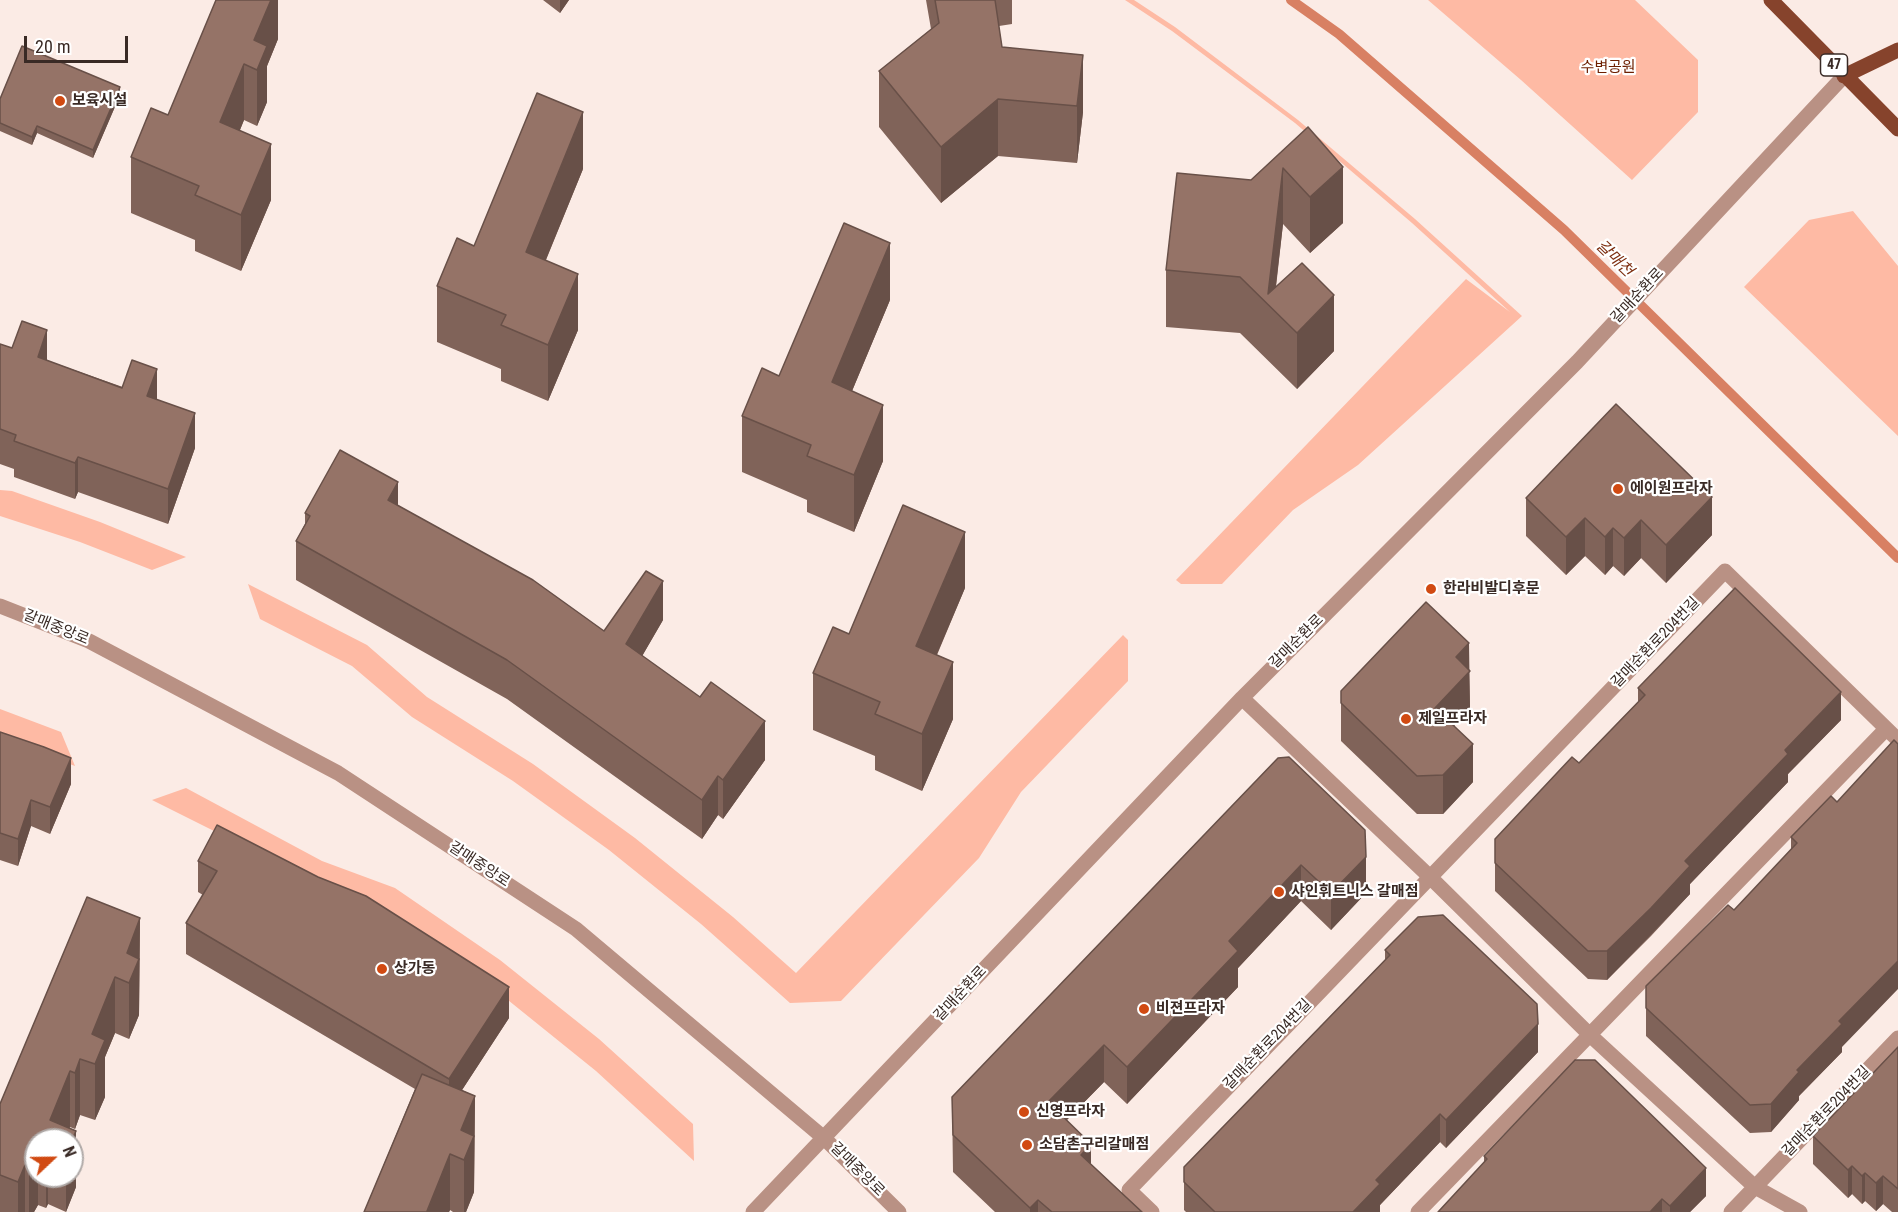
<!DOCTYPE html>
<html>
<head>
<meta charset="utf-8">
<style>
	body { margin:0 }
	#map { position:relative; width:1898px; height:1212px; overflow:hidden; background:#fbebe5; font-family:"Roboto Condensed",sans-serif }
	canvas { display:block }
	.north { position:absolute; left:24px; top:1128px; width:60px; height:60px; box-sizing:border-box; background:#fff; border:2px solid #b0aaa8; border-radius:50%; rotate:68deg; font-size:16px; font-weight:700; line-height:24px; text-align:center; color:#392a25 }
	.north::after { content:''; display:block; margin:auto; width:21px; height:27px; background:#d14a12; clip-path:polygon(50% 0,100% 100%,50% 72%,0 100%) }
	.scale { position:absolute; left:24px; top:36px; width:104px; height:27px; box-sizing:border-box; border:3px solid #392a25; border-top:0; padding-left:8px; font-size:18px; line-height:21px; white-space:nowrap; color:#392a25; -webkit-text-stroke:4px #fff; paint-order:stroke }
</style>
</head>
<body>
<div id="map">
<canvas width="1898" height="1212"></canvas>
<div class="north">N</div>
<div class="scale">20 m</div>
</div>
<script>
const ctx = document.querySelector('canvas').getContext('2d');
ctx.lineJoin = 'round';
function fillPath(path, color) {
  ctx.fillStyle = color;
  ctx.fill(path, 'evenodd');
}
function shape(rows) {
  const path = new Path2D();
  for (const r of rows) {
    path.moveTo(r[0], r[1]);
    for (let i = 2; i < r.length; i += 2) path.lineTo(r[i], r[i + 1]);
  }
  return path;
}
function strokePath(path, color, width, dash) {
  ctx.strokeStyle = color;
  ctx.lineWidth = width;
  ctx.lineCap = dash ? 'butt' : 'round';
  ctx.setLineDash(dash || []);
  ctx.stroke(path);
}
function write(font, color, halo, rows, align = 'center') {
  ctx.font = font + ' "Roboto Condensed","Noto Sans KR",sans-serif';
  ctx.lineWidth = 4.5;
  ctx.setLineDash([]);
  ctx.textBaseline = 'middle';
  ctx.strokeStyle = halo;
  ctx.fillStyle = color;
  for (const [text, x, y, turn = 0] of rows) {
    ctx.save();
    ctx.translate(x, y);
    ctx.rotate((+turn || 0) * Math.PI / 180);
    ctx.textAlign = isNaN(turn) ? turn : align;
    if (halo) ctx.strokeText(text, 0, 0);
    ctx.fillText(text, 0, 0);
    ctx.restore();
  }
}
fillPath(shape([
	[1125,0,1134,0,1175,27,1298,120,1415,219,1522,316,1358,465,1293,510,1222,584,1181,584,1176,580,1466,279,1510,312,1412,223,1295,123,1172,31],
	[1428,0,1635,0,1698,60,1698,112,1632,180,1521,80],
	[1853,211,1898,266,1898,436,1744,287,1809,220],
	[0,490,12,491,100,522,186,557,152,570,80,542,0,516],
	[248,584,367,645,427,697,533,764,635,838,733,917,796,973,1123,635,1128,640,1128,681,1021,792,979,858,841,1001,790,1003,701,924,609,850,513,781,412,717,352,666,260,619],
	[0,709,61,732,75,766,0,738],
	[186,788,322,861,395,888,500,960,599,1039,693,1124,694,1161,596,1071,493,988,232,840,152,800]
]), '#febaa4');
strokePath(shape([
	[1291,0,1339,34,1564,230,1898,558]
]), '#d88063', 10);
strokePath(shape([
	[0,606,89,641,338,773,576,929,824,1138,899,1212],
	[1242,698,1430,877,1591,1036,1755,1187,1800,1212],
	[753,1212,1242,698,1577,362,1844,76],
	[1152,1212,1129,1190,1725,571,1898,740],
	[1418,1212,1886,729],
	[1731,1212,1898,1038]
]), '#b99184', 15);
strokePath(shape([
	[1771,0,1898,129],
	[1844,76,1898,50]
]), '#86432c', 15);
fillPath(shape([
	[278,0,278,39,267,66,267,102,257,126,244,120,240,130,271,200,241,271,195,251,195,240,131,213,131,157],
	[543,0,569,0,560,13],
	[926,0,1012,0,1012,24,999,26,1002,47,1083,55,1083,112,1077,163,998,156,941,203,879,127,879,71,931,29],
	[120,95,93,158,37,133,32,145,0,131,0,99],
	[1308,127,1343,223,1310,253,1283,224,1276,287,1334,351,1297,389,1240,333,1166,327,1166,270,1251,180],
	[583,169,546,260,578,330,548,401,501,381,501,369,437,342,437,286,474,246],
	[890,300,852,391,883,461,854,532,807,512,807,500,742,472,742,416,779,376],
	[0,344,157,399,195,448,168,524,78,492,75,499,14,477,14,469,0,464],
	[1526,498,1712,535,1666,583,1641,558,1624,576,1613,566,1605,575,1585,556,1566,575,1526,536],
	[398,505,604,631,663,620,642,656,765,760,723,819,718,815,702,839,507,699,296,580,296,541,305,524,305,513],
	[965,588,937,655,953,719,922,791,875,770,875,756,813,730,813,673,849,634],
	[1469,670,1470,709,1454,726,1473,782,1443,814,1417,814,1341,741,1341,691],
	[1638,688,1841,720,1788,774,1788,782,1690,884,1690,894,1651,936,1607,980,1588,979,1495,891,1495,839,1579,763,1638,702],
	[0,732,71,784,50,834,31,826,18,866,0,860],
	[1278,758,1366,893,1331,930,1301,901,1238,968,1238,987,1127,1104,1104,1082,1067,1120,1091,1164,1142,1212,995,1212,953,1172,952,1097],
	[1831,796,1842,1052,1799,1096,1799,1100,1771,1132,1750,1133,1646,1036,1646,986,1734,910,1791,850,1791,837],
	[198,861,509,1018,462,1090,475,1096,474,1192,466,1212,453,1212,450,1210,449,1212,364,1212,415,1089,186,954,186,923,203,895,198,892],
	[87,897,140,918,139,1015,129,1039,115,1033,105,1057,105,1097,95,1120,80,1115,75,1129,70,1127,69,1128,76,1131,76,1187,66,1212,48,1204,46,1208,38,1205,34,1212,0,1212,0,1104],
	[36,1140,72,1140,72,1176,36,1176],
	[1385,950,1538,1052,1446,1148,1440,1142,1380,1205,1380,1212,1186,1212,1184,1210,1184,1167,1385,960],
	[1898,1047,1898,1212,1892,1212,1883,1204,1876,1211,1865,1201,1862,1204,1852,1194,1848,1198,1813,1164,1813,1136],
	[1484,1156,1706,1196,1690,1212,1438,1212,1484,1163]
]), '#806359');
fillPath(shape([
	[271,0,278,0,278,39,267,66,267,102,257,126,257,70,254,40],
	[560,0,569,0,560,13],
	[1083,55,1083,112,1077,163,1077,106],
	[244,64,244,120,220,178,220,122],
	[120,87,120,95,93,158,93,150],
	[998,99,998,156,941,203,941,147],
	[583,112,583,169,526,308,526,252],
	[37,126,37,133,32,145,32,137],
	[271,144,271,200,241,271,241,215],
	[1343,167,1343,223,1310,253,1310,197],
	[1283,168,1283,224,1273,310,1268,294],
	[890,243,890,300,832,439,832,382],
	[578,274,578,330,548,401,548,345],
	[1334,295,1334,351,1297,389,1297,333],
	[47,330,47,366,38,357],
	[157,369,157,405,147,396],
	[883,405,883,461,854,532,854,475],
	[195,413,195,448,168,524,168,489],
	[78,457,78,492,75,499,75,463],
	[398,482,398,521,388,500],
	[1712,497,1712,535,1666,583,1666,545],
	[1585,518,1585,556,1566,575,1566,537],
	[1641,520,1641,558,1624,576,1624,538],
	[1613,528,1613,566,1605,575,1605,537],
	[965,532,965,588,916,703,916,646],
	[663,581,663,620,626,684,626,644],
	[1469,643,1470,709,1435,746,1435,708,1456,657],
	[953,662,953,719,922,791,922,734],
	[1841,692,1841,720,1788,774,1788,782,1690,884,1690,894,1607,980,1607,951,1685,861,1785,750],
	[765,721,765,760,723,819,723,780],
	[1473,744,1473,782,1443,814,1443,775],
	[71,758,71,784,50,834,50,807],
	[718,776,718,815,702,839,702,800],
	[31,800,31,826,18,866,18,839],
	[1366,857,1366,893,1331,930,1331,893],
	[1301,865,1301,901,1238,968,1238,987,1127,1104,1127,1067,1229,941],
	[140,918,139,1015,129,1039,129,983,127,953],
	[1898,957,1898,989,1842,1047,1842,1052,1799,1096,1799,1100,1771,1132,1771,1104,1797,1070,1839,1021],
	[115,977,115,1033,105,1057,105,1097,95,1120,95,1064,92,1034],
	[509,987,509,1018,449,1110,449,1079],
	[1538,1024,1538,1052,1446,1148,1446,1120],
	[1104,1045,1104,1082,1048,1139,1048,1102],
	[80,1059,80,1115,75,1129,75,1073],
	[70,1071,70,1127,64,1140,50,1120],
	[475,1096,474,1192,466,1212,464,1212,464,1160,461,1130],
	[1440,1114,1440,1142,1380,1205,1380,1212,1353,1212,1376,1180],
	[76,1131,76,1187,66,1212,66,1176,72,1176,72,1140],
	[1091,1144,1091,1181,1081,1155],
	[36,1152,36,1176,38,1176,38,1205,34,1212,29,1212,29,1167],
	[450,1154,450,1210,449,1212,427,1212],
	[25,1165,25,1212,18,1212,18,1182],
	[1852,1166,1852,1194,1848,1198,1848,1170],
	[1706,1168,1706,1196,1690,1212,1670,1212,1670,1206],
	[1865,1173,1865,1201,1862,1204,1862,1176],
	[46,1176,48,1176,48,1204,46,1208],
	[1883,1176,1883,1204,1876,1211,1876,1183],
	[1662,1199,1662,1212,1650,1212],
	[1038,1200,1038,1212,1030,1212,1030,1208]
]), '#685048');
const building = shape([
	[216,0,271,0,254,40,267,46,257,70,244,64,220,122,271,144,241,215,195,195,199,186,131,157,151,108,168,115,216,0],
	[935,0,995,0,1002,47,1083,55,1077,106,998,99,941,147,879,71,939,23,935,0],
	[22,46,120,87,93,150,37,126,32,137,0,123,0,99,22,46],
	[537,93,583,112,526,252,578,274,548,345,501,325,506,315,437,286,457,238,474,246,537,93],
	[1308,127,1343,167,1310,197,1283,168,1268,294,1302,263,1334,295,1297,333,1240,277,1166,270,1177,173,1251,180,1308,127],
	[844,223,890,243,832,382,883,405,854,475,807,456,811,445,742,416,762,368,779,376,844,223],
	[22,321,47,330,38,357,122,388,132,360,157,369,147,396,195,413,168,489,78,457,75,463,14,441,16,435,0,429,0,344,12,348,22,321],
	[1616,404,1712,497,1666,545,1641,520,1624,538,1613,528,1605,537,1585,518,1566,537,1526,498,1616,404],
	[340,450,398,482,388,500,533,580,604,631,646,571,663,581,626,644,700,697,711,682,765,721,723,780,718,776,702,800,507,660,296,541,310,516,305,513,340,450],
	[903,505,965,532,916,646,953,662,922,734,875,714,880,702,813,673,833,627,849,634,903,505],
	[1735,588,1841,692,1785,750,1788,754,1685,861,1690,866,1651,908,1607,951,1588,951,1495,863,1495,839,1572,757,1579,763,1645,695,1638,688,1735,588],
	[1426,602,1469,643,1456,657,1470,671,1435,708,1473,744,1443,775,1417,776,1341,703,1341,691,1426,602],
	[0,732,44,747,71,758,50,807,31,800,18,839,0,833,0,732],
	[1894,740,1898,744,1898,961,1839,1021,1842,1024,1797,1070,1799,1072,1771,1104,1750,1105,1646,1008,1646,986,1728,905,1734,910,1797,843,1791,837,1831,796,1837,802,1894,740],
	[1289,757,1365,830,1366,857,1331,893,1301,865,1229,941,1238,951,1127,1067,1104,1045,1048,1102,1091,1144,1081,1155,1142,1212,1052,1212,1038,1200,1030,1208,953,1135,952,1097,1278,758,1289,757],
	[217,825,318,877,366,896,509,987,449,1079,186,923,217,871,198,861,217,825],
	[87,897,140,918,127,953,139,959,129,983,115,977,92,1034,105,1040,95,1064,80,1059,75,1073,70,1071,50,1120,76,1131,72,1140,36,1140,36,1152,29,1167,25,1165,18,1182,0,1175,0,1104,87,897],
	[1443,915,1537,1004,1538,1024,1446,1120,1440,1114,1376,1180,1380,1184,1353,1212,1215,1212,1184,1182,1184,1167,1390,955,1385,950,1418,917,1443,915],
	[1898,1047,1898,1189,1883,1176,1876,1183,1865,1173,1862,1176,1852,1166,1848,1170,1813,1136,1898,1047],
	[1575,1060,1595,1060,1706,1168,1670,1206,1662,1199,1650,1212,1438,1212,1487,1159,1484,1156,1575,1060],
	[422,1074,475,1096,461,1130,474,1136,464,1160,450,1154,427,1211,429,1212,364,1212,422,1074]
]);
fillPath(building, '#957367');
strokePath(building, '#685048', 1.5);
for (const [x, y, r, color] of [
	[60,101,6,"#d14a12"],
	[1618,489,6,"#d14a12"],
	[1431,589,6,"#d14a12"],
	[1406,719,6,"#d14a12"],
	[1279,892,6,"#d14a12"],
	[382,969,6,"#d14a12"],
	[1144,1009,6,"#d14a12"],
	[1024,1112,6,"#d14a12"],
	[1027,1145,6,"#d14a12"]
]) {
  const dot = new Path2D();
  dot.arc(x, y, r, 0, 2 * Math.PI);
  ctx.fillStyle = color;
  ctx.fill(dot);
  strokePath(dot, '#fff', 2);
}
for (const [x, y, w] of [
	[1834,65,27]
]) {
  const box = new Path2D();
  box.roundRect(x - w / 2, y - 11, w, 22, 4.5);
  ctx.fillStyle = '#fff';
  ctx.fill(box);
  strokePath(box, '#392a25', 1.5);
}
write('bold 14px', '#392a25', null, [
	["47",1834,65]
]);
write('15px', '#6d1f00', '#fff', [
	["수변공원",1608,68]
]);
write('bold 15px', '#392a25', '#fff', [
	["보육시설",72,101],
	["에이원프라자",1630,489],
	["한라비발디후문",1443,589],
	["제일프라자",1418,719],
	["샤인휘트니스 갈매점",1291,892],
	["상가동",394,969],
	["비젼프라자",1156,1009],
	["신영프라자",1036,1112],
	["소담촌구리갈매점",1039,1145]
], 'left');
write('15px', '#392a25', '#fff', [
	["갈매순환로",1638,296,-47],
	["갈매중앙로",56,628,22],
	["갈매순환로",1297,642,-45],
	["갈매순환로204번길",1656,643,-46],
	["갈매중앙로",479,865,33],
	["갈매순환로",961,994,-47],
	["갈매순환로204번길",1268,1045,-46],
	["갈매순환로204번길",1827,1112,-46],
	["갈매중앙로",857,1170,45]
]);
write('italic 16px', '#7d2e10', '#fff', [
	["갈매천",1614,259,44]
]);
</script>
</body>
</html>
